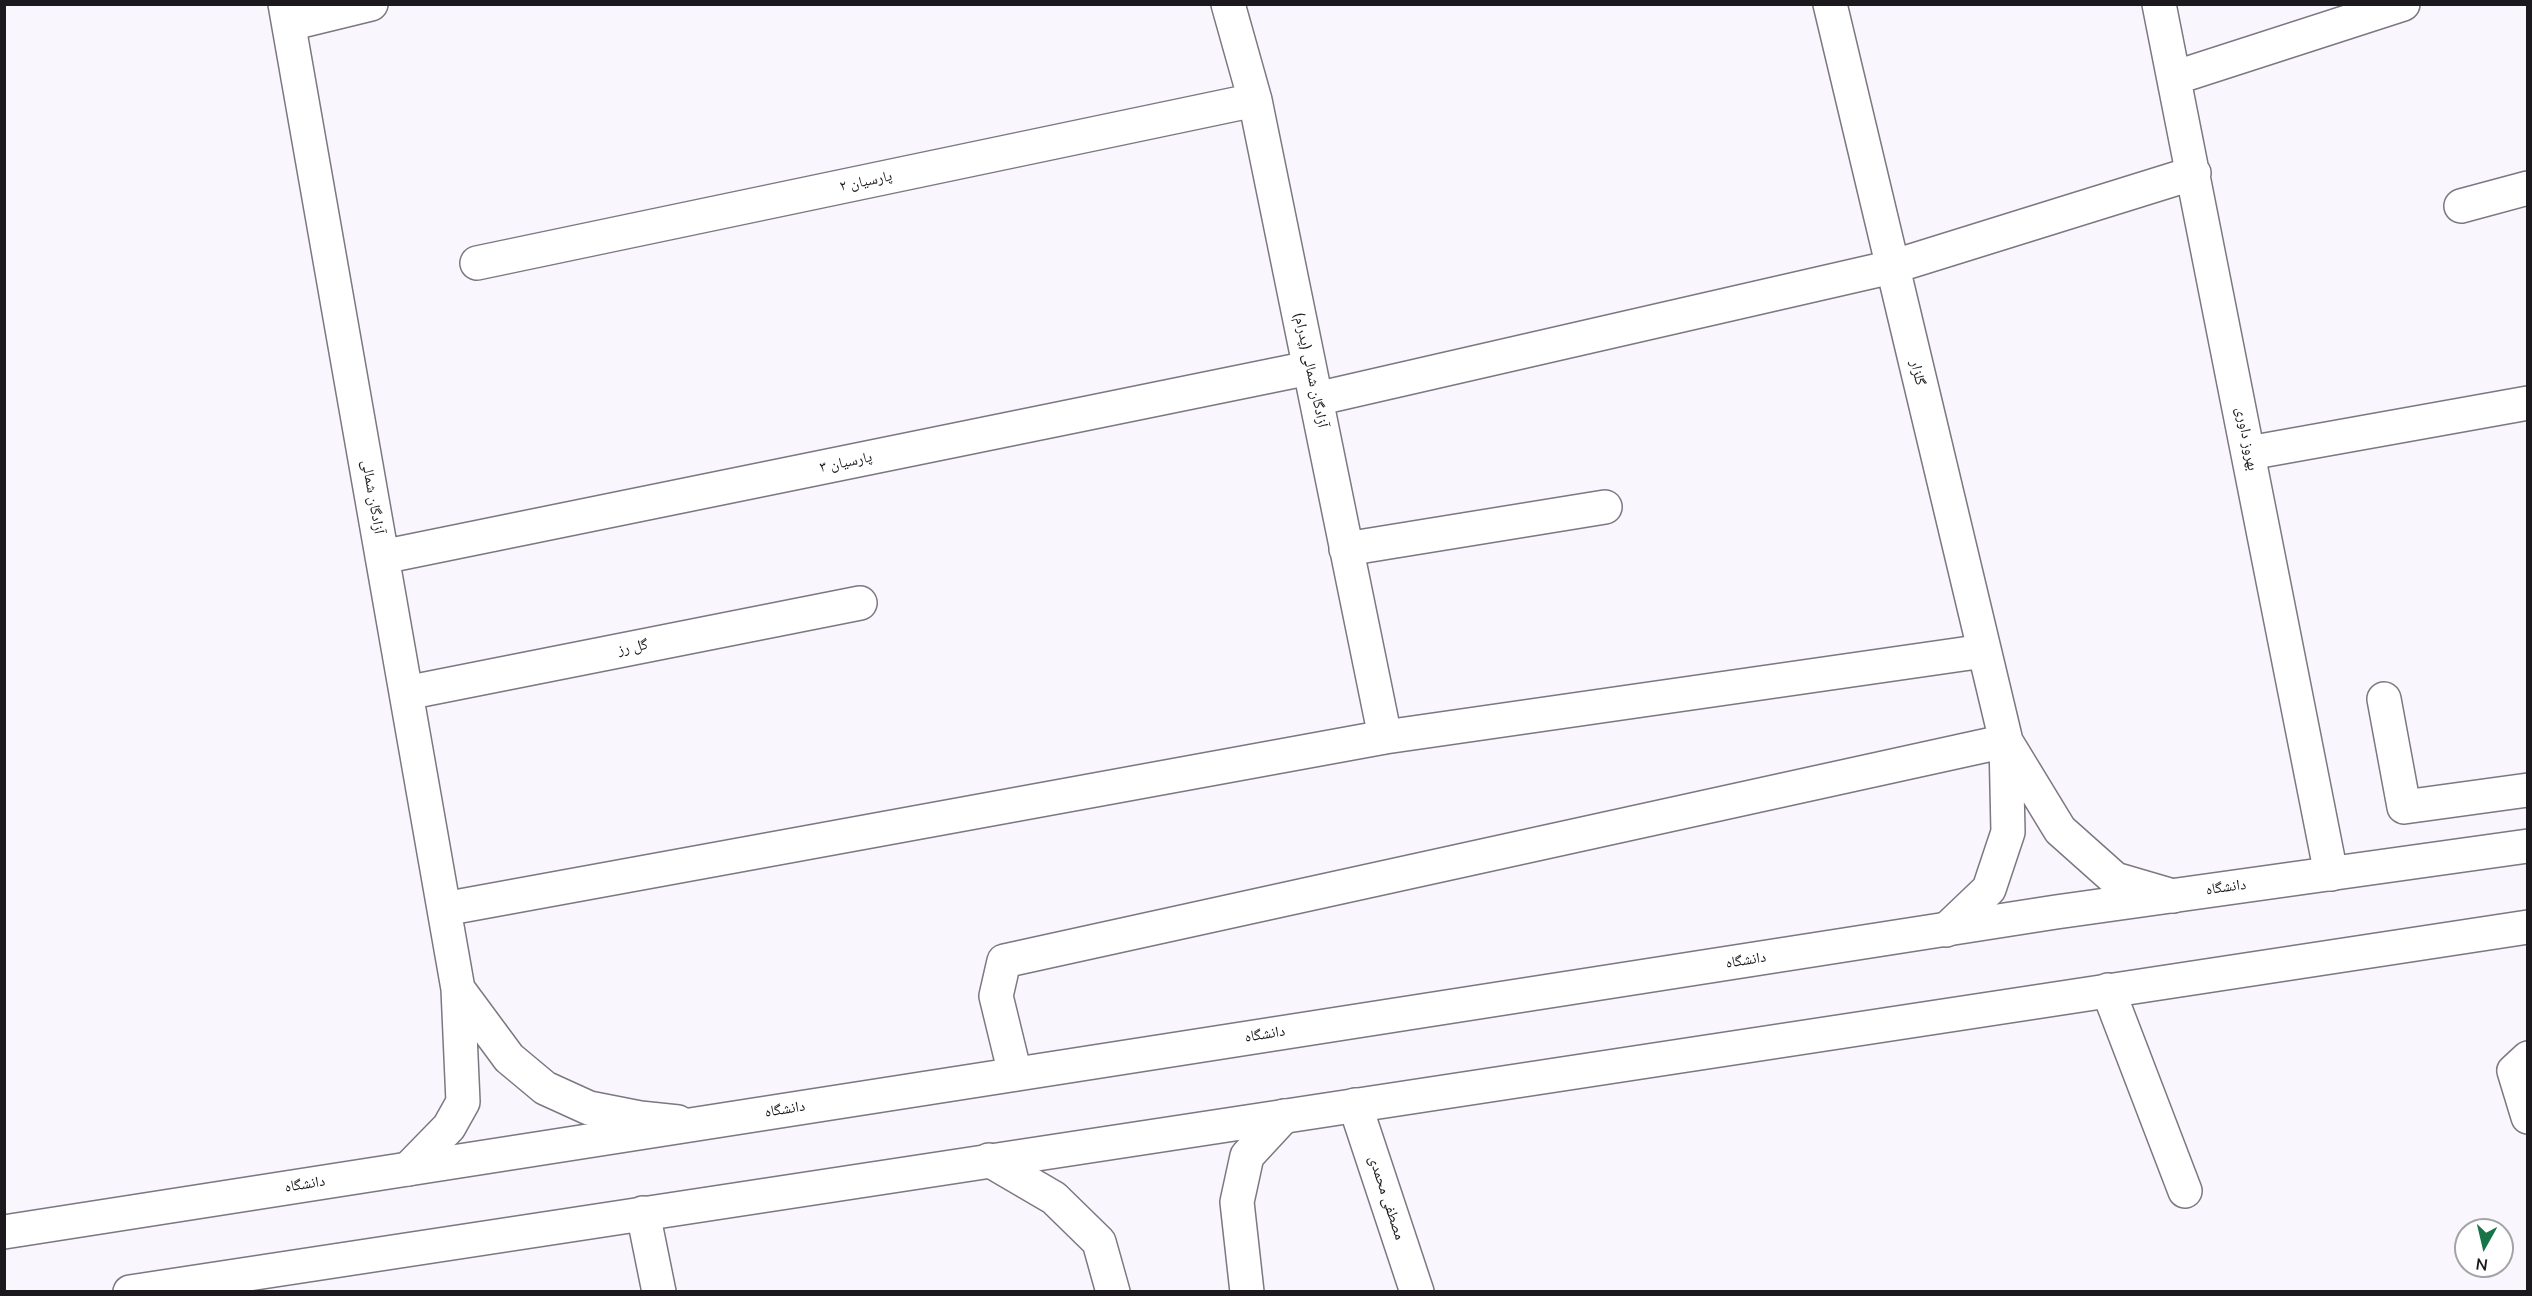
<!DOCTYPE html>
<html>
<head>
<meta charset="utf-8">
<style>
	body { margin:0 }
	#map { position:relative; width:2532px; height:1296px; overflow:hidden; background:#faf6fe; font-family:"Nunito Sans",sans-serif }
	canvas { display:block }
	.frame { position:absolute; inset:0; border:6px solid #1b191d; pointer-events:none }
	.north { position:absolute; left:2454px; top:1218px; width:60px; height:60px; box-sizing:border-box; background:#fff; border:2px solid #a4a3a5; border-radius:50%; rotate:188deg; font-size:16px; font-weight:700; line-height:24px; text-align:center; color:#1b191d }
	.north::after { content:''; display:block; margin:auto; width:21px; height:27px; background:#177348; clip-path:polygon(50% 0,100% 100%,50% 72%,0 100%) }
</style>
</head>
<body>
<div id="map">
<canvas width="2532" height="1296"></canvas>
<div class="frame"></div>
<div class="north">N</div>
</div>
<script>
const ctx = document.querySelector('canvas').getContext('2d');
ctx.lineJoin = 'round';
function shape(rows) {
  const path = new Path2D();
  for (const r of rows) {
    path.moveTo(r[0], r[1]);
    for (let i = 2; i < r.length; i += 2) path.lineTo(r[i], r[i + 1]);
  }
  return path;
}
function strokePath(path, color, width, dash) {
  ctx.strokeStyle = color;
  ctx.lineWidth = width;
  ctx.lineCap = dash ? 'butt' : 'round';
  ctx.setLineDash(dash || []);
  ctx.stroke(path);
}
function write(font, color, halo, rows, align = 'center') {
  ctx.font = font + ' "Nunito Sans","Noto Naskh Arabic",sans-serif';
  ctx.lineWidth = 4.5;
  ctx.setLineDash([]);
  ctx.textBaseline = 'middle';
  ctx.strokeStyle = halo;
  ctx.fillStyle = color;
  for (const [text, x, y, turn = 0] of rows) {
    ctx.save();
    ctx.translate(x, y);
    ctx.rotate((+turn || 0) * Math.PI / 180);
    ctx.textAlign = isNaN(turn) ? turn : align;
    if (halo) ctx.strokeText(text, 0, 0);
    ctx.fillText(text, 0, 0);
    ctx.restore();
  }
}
const minor = shape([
	[285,4,458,989,463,1102,449,1127,408,1169],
	[1228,4,1255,100,1385,737],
	[1830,4,2006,741,2008,832,1989,889,1946,930],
	[2159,4,2331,874],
	[289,24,371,4],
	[2174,78,2403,4],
	[2461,206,2528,188],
	[477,263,1255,100],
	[1316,399,1892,267,2194,173],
	[2249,453,2528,403],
	[1346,549,1605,507],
	[382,557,1309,368],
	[406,693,860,603],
	[2384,699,2404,807,2528,790],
	[2007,743,2060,830,2115,879,2173,896],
	[444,909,1385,737,1984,651],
	[458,989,509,1058,545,1088,589,1108,640,1118,678,1122],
	[2108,990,2185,1191],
	[2528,1058,2514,1071,2528,1117],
	[1015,1074,996,996,1004,961,2006,741],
	[1355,1105,1417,1292],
	[989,1160,1054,1198,1099,1242,1113,1292],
	[643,1213,659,1292],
	[1247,1292,1237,1202,1247,1156,1284,1116]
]);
const major = shape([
	[4,1232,2056,912,2528,846],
	[130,1292,2528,927]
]);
strokePath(minor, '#7c7780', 36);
strokePath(major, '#7c7780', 36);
strokePath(minor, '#fff', 33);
strokePath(major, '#fff', 33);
write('15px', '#1b191d', '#fff', [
	["پارسیان ۲",866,182,-12],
	["آزادگان شمالی (پدرام)",1310,370,78],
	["گلزار",1917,373,77],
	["بهروز داوری",2246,439,79],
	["پارسیان ۳",846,463,-12],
	["آزادگان شمالی",372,497,80],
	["گل رز",633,648,-11],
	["دانشگاه",2226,888,-8],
	["دانشگاه",1746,961,-9],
	["دانشگاه",1265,1035,-9],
	["دانشگاه",785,1110,-9],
	["دانشگاه",305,1185,-9],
	["مصطفی محمدی",1386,1198,72]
]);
</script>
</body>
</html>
